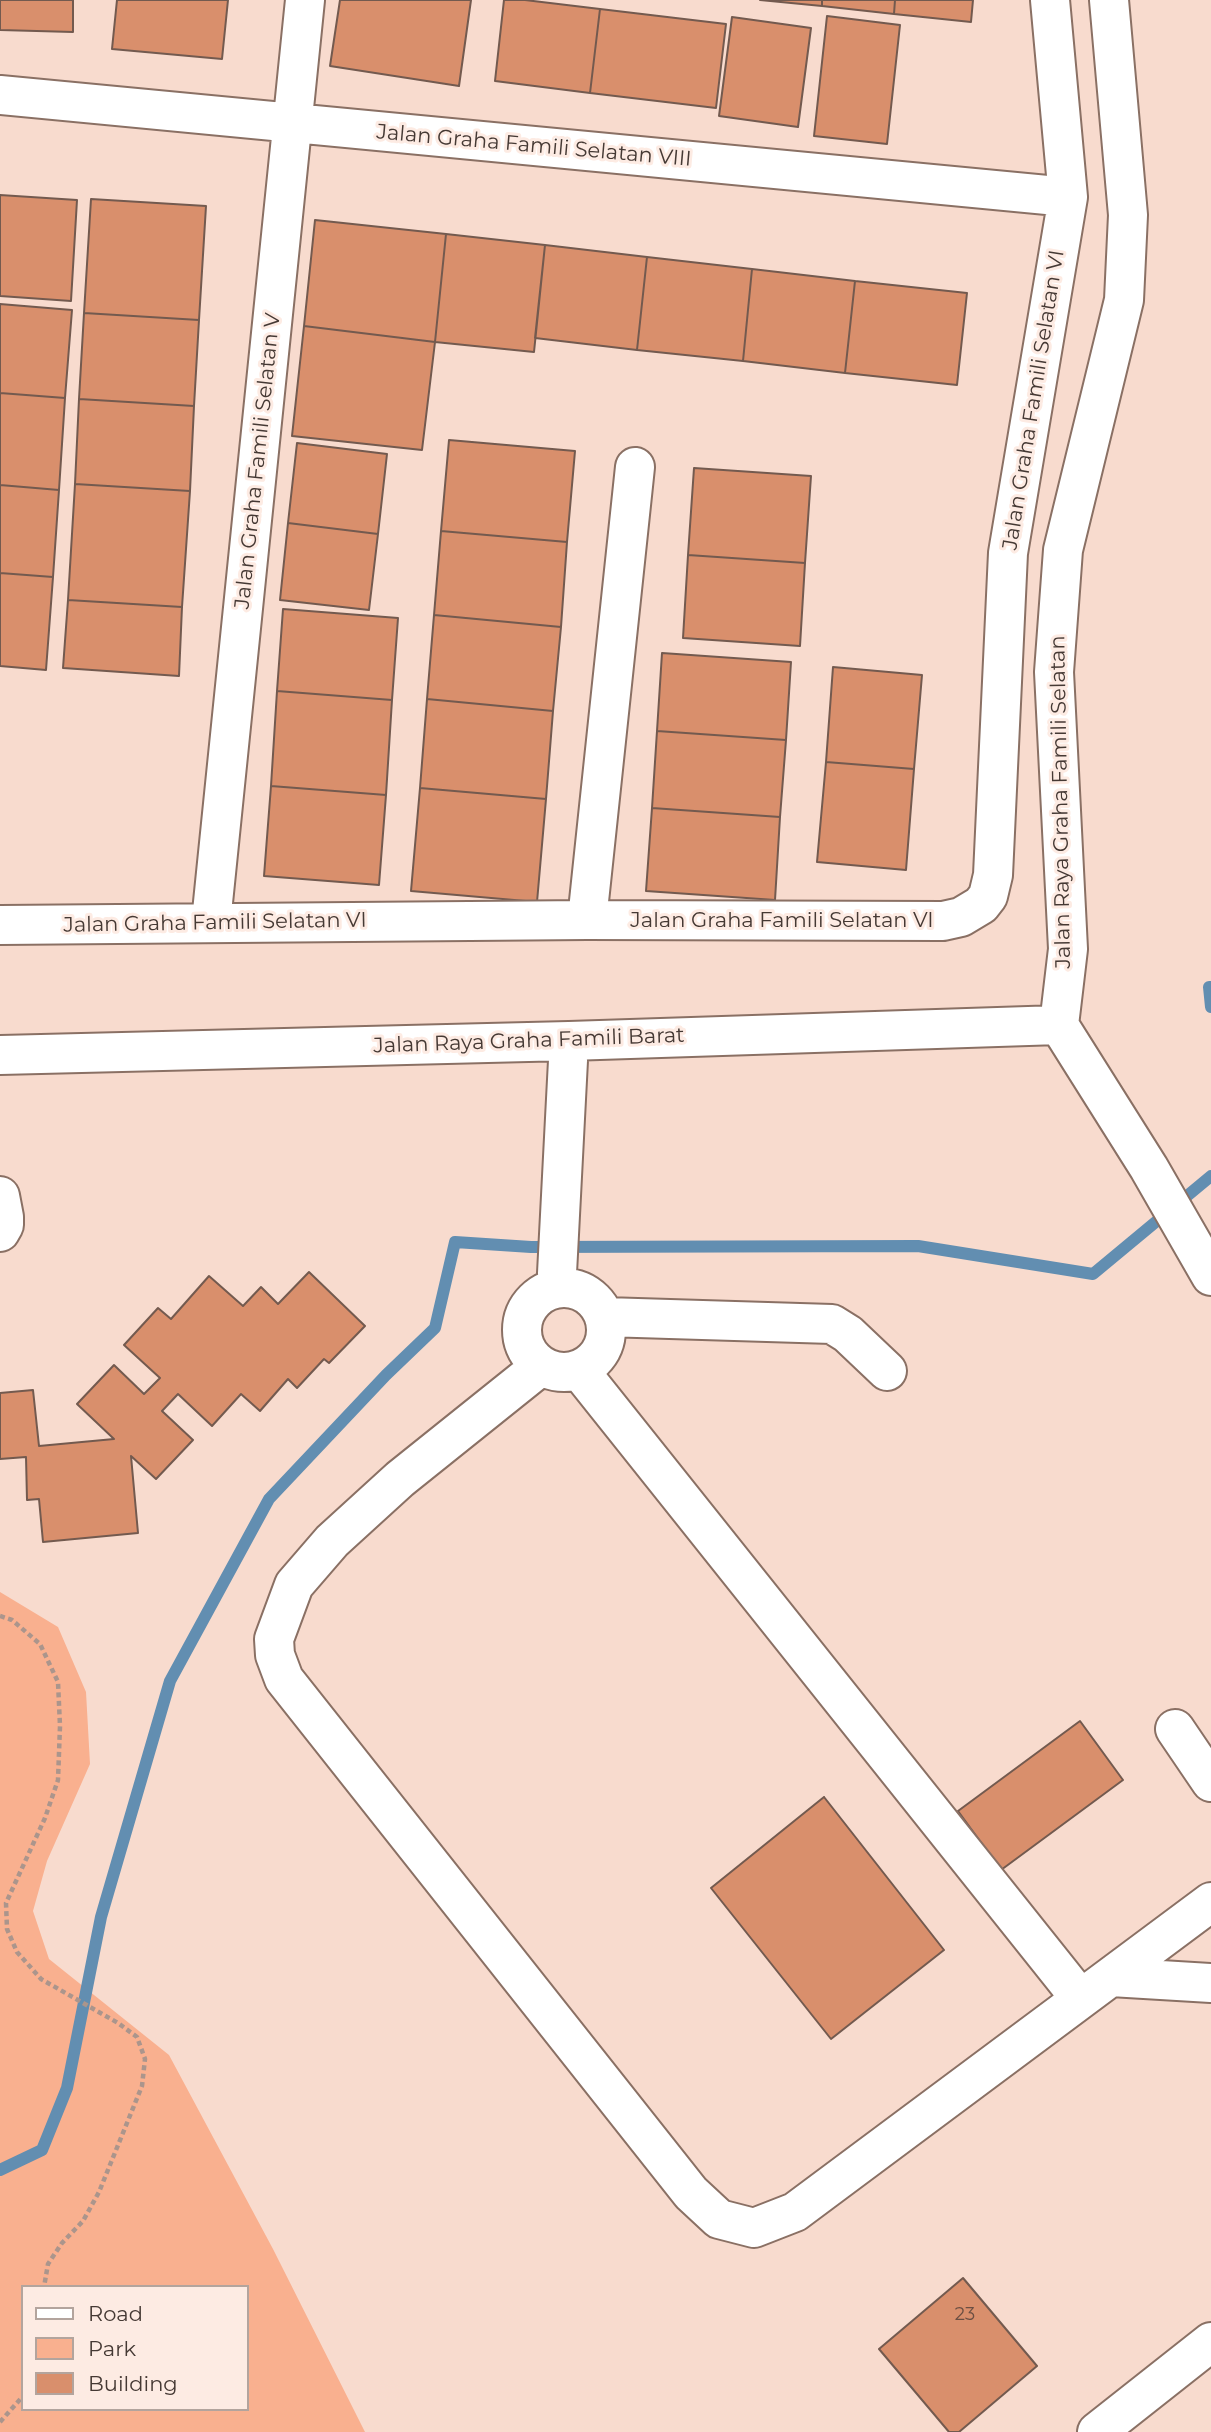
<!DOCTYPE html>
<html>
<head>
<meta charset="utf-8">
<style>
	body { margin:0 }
	#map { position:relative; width:1211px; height:2432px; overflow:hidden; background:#f8dbce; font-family:Montserrat,sans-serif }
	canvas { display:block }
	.legend { position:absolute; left:21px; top:2285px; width:228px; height:126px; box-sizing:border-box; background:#fdebe3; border:2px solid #b3a49d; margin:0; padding:9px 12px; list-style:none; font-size:21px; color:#453934 }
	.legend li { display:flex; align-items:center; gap:14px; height:35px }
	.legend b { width:35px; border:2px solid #b3a49d }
</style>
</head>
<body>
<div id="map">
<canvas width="1211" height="2432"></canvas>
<ul class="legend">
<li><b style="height:9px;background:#fff"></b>Road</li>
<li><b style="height:19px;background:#f9b08f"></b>Park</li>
<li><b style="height:19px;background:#d98f6c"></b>Building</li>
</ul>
</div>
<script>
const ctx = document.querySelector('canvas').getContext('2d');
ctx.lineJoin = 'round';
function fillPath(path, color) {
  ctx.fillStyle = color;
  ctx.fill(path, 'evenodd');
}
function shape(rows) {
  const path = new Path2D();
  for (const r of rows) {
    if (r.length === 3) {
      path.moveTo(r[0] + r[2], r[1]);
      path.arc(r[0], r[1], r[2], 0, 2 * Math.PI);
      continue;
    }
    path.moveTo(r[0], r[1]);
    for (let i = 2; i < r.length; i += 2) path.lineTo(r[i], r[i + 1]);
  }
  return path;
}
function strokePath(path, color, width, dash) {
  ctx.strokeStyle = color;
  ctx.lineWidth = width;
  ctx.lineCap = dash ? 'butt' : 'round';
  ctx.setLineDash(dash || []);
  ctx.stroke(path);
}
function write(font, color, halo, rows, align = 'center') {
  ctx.font = font + ' Montserrat,sans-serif';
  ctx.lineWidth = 6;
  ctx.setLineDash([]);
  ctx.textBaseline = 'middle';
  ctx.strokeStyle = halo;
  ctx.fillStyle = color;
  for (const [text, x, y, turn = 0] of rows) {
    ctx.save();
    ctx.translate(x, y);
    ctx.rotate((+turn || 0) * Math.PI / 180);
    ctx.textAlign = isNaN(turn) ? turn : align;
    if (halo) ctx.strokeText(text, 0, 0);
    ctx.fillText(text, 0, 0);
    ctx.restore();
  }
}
fillPath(shape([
	[0,1592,58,1627,86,1692,90,1764,47,1861,33,1911,49,1959,169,2055,273,2249,365,2432,0,2432],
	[23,2287,247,2287,247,2409,23,2409]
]), '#f9b08f');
strokePath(shape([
	[1211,987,1209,987,1211,1007],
	[0,2170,42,2150,67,2088,101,1917,170,1681,269,1499,386,1375,435,1328,455,1242,531,1247,918,1246,1093,1274,1211,1176]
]), '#628eb1', 12);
const building = shape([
	[0,0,73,0,73,32,0,30,0,0],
	[117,0,228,0,222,59,112,49,117,0],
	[340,0,471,0,459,86,330,66,340,0],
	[504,0,525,0,600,9,590,93,495,81,504,0],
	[760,0,822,0,822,6,760,0],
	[822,0,895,0,894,14,822,6,822,0],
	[895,0,973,0,971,22,894,14,895,0],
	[600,9,726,24,716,108,590,93,600,9],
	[827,16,900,25,887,144,814,136,827,16],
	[732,17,811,28,798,127,719,116,732,17],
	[0,195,77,200,71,301,0,296,0,195],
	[91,199,206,206,199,320,84,313,91,199],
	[315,220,446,234,435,342,304,326,315,220],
	[446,234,545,245,534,352,435,342,446,234],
	[545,245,647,257,637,350,535,338,545,245],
	[647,257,752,269,743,361,637,350,647,257],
	[752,269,855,281,845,373,743,361,752,269],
	[855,281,967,293,957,385,845,373,855,281],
	[0,304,72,310,65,398,0,393,0,304],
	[84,313,199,320,194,406,79,399,84,313],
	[304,326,435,342,422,450,292,436,304,326],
	[0,393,65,398,59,490,0,485,0,393],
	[79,399,194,406,190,491,75,484,79,399],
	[449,440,575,451,567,542,441,531,449,440],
	[297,443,387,454,378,534,288,523,297,443],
	[694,468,811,476,805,563,688,555,694,468],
	[75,484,190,491,182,607,68,600,75,484],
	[0,485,59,490,53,577,0,573,0,485],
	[288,523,378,534,369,610,280,600,288,523],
	[441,531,567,542,561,627,434,615,441,531],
	[688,555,805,563,800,646,683,638,688,555],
	[0,573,53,577,46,670,0,666,0,573],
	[68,600,182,607,179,676,63,668,68,600],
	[283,609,398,618,392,700,277,691,283,609],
	[434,615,561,627,553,711,427,699,434,615],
	[662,653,791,662,786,740,657,731,662,653],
	[833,667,922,675,914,769,826,762,833,667],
	[277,691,392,700,386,795,271,786,277,691],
	[427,699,553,711,546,799,420,788,427,699],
	[657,731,786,740,780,817,652,808,657,731],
	[826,762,914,769,906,870,817,862,826,762],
	[271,786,386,795,379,885,264,876,271,786],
	[420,788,546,799,537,902,411,891,420,788],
	[652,808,780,817,775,900,646,891,652,808],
	[309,1272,365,1326,329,1363,324,1359,297,1388,288,1379,260,1411,241,1394,212,1426,178,1394,162,1411,193,1440,156,1479,131,1456,138,1533,43,1542,39,1499,27,1500,26,1457,0,1459,0,1393,33,1390,39,1446,114,1439,77,1404,114,1365,144,1394,160,1378,124,1345,158,1308,171,1319,209,1276,243,1306,261,1287,278,1304,309,1272],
	[1080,1721,1123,1780,1001,1870,958,1811,1080,1721],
	[824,1797,944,1950,831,2039,711,1888,824,1797],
	[963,2278,1037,2366,959,2432,949,2432,879,2349,963,2278]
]);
fillPath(building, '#d98f6c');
strokePath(building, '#735a4f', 2);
const minor = shape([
	[1109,0,1128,215,1124,300,1063,550,1054,672,1068,949,1059,1025,1149,1168,1211,1276],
	[0,95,1068,197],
	[587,920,635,467],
	[211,922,305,0],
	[0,925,587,920,943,921,961,917,981,905,988,896,993,875,1008,553,1068,197,1050,0],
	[0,1055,569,1041,1059,1025],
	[0,1196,4,1217,4,1225,0,1232],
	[558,1287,557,1273,569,1041],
	[564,1330,42],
	[605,1317,832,1324,848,1334,887,1371],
	[541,1366,400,1479,332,1541,294,1585,274,1639,275,1655,284,1679,691,2193,719,2219,754,2228,795,2212,1211,1902],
	[579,1370,1080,1998],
	[1175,1729,1211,1782],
	[1111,1977,1211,1983],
	[1097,2432,1211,2342]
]);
strokePath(minor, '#8a7064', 42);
strokePath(shape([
	[0,1616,12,1620,40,1644,58,1682,60,1726,58,1780,45,1818,6,1903,7,1929,17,1952,41,1979,118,2023,137,2037,145,2059,142,2086,99,2192,83,2221,62,2243,48,2264,44,2287],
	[0,2422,23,2396]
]), '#ab958c', 4.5, [5, 3.5]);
strokePath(minor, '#fff', 38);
write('18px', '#6a4e42', null, [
	["23",965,2315]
]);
write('21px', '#453934', '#fdebe3', [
	["Jalan Graha Famili Selatan VIII",534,146,5],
	["Jalan Graha Famili Selatan VI",1034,400,-81],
	["Jalan Graha Famili Selatan V",258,461,-84],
	["Jalan Raya Graha Famili Selatan",1061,802,-91],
	["Jalan Graha Famili Selatan VI",782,921],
	["Jalan Graha Famili Selatan VI",215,923,-1],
	["Jalan Raya Graha Famili Barat",529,1041,-2]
]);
</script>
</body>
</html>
